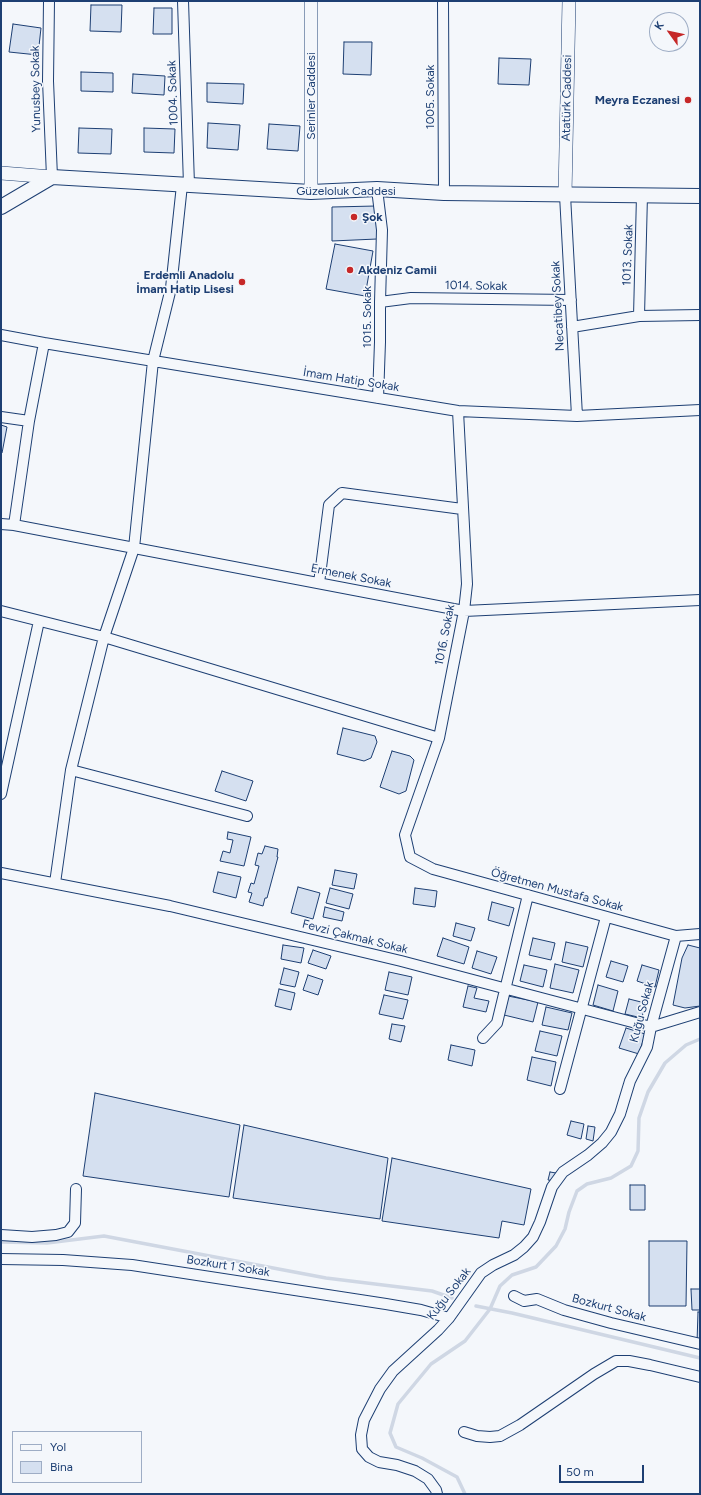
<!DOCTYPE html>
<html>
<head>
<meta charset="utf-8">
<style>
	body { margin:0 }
	#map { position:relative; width:701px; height:1495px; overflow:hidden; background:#f4f7fb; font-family:Figtree,sans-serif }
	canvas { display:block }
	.frame { position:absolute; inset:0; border:2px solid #1d3f73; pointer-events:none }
	.legend { position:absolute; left:12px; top:1431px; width:130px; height:52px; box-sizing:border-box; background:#f4f7fb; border:1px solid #9eadc5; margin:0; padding:5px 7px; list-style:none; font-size:12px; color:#1d3f73 }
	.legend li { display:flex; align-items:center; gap:8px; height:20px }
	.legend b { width:20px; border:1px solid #9eadc5 }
	.north { position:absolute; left:649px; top:12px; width:40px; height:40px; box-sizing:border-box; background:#f4f7fb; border:1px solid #9eadc5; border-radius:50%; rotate:303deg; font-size:11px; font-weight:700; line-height:16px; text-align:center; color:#1d3f73 }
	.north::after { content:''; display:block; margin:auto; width:14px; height:18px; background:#c62828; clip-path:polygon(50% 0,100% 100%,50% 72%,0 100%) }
	.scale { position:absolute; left:559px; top:1465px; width:85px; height:18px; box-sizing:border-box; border:2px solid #1d3f73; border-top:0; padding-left:5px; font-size:12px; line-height:14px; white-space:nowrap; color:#1d3f73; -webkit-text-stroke:3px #f4f7fb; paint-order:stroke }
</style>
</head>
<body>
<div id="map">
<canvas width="701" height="1495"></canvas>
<div class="frame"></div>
<ul class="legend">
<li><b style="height:5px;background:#f4f7fb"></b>Yol</li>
<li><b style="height:11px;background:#d5e0f0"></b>Bina</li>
</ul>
<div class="north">K</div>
<div class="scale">50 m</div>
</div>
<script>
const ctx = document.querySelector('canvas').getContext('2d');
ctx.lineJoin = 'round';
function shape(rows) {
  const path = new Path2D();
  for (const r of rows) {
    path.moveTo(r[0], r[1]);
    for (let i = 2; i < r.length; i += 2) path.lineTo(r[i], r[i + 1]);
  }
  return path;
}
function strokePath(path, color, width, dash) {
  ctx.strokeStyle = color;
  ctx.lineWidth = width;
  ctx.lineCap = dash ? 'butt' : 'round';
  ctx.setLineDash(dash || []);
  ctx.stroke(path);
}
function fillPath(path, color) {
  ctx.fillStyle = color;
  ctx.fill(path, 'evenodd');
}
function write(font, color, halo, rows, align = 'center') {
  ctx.font = font + ' Figtree,sans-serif';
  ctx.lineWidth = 3;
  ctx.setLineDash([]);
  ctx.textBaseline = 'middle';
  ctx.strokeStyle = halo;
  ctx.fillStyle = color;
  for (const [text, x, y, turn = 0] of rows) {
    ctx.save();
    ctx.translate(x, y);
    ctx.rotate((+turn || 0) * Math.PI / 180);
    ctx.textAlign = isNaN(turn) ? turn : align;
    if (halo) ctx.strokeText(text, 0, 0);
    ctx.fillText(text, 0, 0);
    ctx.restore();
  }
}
strokePath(shape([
	[1,1242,47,1243,104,1236,326,1278,432,1291,452,1298],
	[476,1306,512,1313,700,1358],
	[465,1494,457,1477,422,1458,396,1447,390,1433,398,1404,431,1364,465,1341,490,1309,500,1286,512,1275,536,1267,556,1246,565,1229,569,1212,577,1191,587,1184,611,1178,631,1166,638,1151,639,1118,648,1092,665,1063,686,1045,700,1039]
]), '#cfd7e4', 3.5);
const building = shape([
	[91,5,122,5,121,32,90,31,91,5],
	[154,8,172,8,172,34,153,34,154,8],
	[13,24,41,28,38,55,9,52,13,24],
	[344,42,372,42,371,75,343,74,344,42],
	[499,58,531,59,529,85,498,84,499,58],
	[81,72,113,73,113,92,81,91,81,72],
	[133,74,165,76,164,95,132,93,133,74],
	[207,83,244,84,243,104,207,102,207,83],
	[208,123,240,125,238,150,207,148,208,123],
	[269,124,300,126,298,151,267,149,269,124],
	[79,128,112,129,111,154,78,153,79,128],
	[144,128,175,129,174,153,144,152,144,128],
	[376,206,377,239,332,241,332,207,376,206],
	[335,244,373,251,365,296,326,289,335,244],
	[1,425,7,427,2,453,1,453,1,425],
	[343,728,375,736,377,742,371,758,364,761,337,754,343,728],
	[392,751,410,756,414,760,406,791,399,794,380,787,392,751],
	[222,771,253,781,246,801,215,791,222,771],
	[228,832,251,837,244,866,220,861,223,851,230,853,233,840,227,839,228,832],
	[265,846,278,849,277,857,278,857,267,898,265,898,263,906,249,902,252,893,248,892,251,883,254,884,259,866,255,865,258,853,262,854,265,846],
	[335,870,357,874,354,889,332,885,335,870],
	[218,872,241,877,236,898,213,892,218,872],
	[298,887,320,893,313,919,291,913,298,887],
	[330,888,353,894,349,909,326,903,330,888],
	[415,888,437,891,435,907,413,904,415,888],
	[492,902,514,908,509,926,488,920,492,902],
	[325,907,344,912,342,921,323,917,325,907],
	[456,923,475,928,471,941,453,936,456,923],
	[443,938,469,947,464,964,437,956,443,938],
	[533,938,555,943,551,960,529,955,533,938],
	[566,942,588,947,583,967,562,962,566,942],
	[283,945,304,948,301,963,281,959,283,945],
	[688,945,700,948,700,1006,685,1008,673,1005,682,958,688,945],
	[313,950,331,956,326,969,308,963,313,950],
	[477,951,497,957,491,974,472,968,477,951],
	[611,961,628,966,623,982,606,977,611,961],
	[555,964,579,970,573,993,550,988,555,964],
	[524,965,547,970,543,987,520,981,524,965],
	[642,965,659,970,655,987,637,981,642,965],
	[284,968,299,972,295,987,280,984,284,968],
	[389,972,412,977,408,995,385,990,389,972],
	[308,975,323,980,318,995,303,990,308,975],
	[598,985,618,991,613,1011,593,1005,598,985],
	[468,986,477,988,474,998,489,1001,486,1012,463,1007,468,986],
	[279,989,295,993,291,1010,275,1006,279,989],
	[384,995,408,1000,403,1019,379,1014,384,995],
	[508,996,538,1002,533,1022,504,1015,508,996],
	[629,999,645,1003,642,1018,625,1014,629,999],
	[546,1007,572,1013,568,1030,542,1025,546,1007],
	[392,1024,405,1026,401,1042,389,1039,392,1024],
	[626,1028,645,1034,639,1054,619,1048,626,1028],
	[540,1031,562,1036,557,1056,535,1051,540,1031],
	[451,1045,475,1050,472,1066,448,1060,451,1045],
	[532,1057,556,1062,551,1086,527,1080,532,1057],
	[95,1093,240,1125,229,1197,83,1176,95,1093],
	[571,1121,584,1124,581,1139,567,1135,571,1121],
	[244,1125,388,1158,380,1219,233,1198,244,1125],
	[588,1126,595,1127,593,1141,586,1139,588,1126],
	[392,1158,531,1189,524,1225,502,1221,499,1238,382,1221,392,1158],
	[550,1172,556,1173,555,1181,548,1180,550,1172],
	[630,1185,645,1185,645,1210,630,1210,630,1185],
	[649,1241,687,1241,686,1306,649,1306,649,1241],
	[691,1289,700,1289,700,1310,692,1310,691,1289],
	[698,1312,700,1312,700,1343,697,1343,698,1312]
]);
fillPath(building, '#d5e0f0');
strokePath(building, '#1d3f73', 1);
const minor = shape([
	[49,1,48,81,52,177],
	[183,1,189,185],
	[443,1,444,193],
	[377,189,382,230,380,302,380,342,378,398],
	[565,195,577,416],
	[380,302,411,298,571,300],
	[639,316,642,195],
	[572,327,639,316,700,315],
	[1,335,44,343,458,411,577,416,700,410],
	[458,411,467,584,464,611,439,738,405,835,410,857,433,869,676,936,700,934],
	[1,417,29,421],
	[1,524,14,525,464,611,700,600],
	[14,525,29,421,44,343],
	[319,583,329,505,342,493,462,509],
	[1,611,104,637,439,738],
	[71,770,247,816],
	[1,794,39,621],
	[1,873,170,906,401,961,651,1027,700,1012],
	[55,883,71,770,104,637,134,548,153,361,171,288,182,185],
	[483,1038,497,1023,528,895],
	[560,1089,606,917],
	[1,1235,32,1237,56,1235,68,1232,75,1223,76,1189],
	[1,1259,63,1260,132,1265,386,1304,421,1310,449,1318],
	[514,1296,524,1301,537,1299,564,1310,611,1323,700,1344],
	[464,1432,477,1436,490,1437,500,1436,520,1425,594,1374,616,1361,629,1361,650,1365,700,1377],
	[437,1494,436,1490,428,1479,415,1471,397,1465,379,1462,369,1457,362,1449,361,1435,364,1420,380,1389,393,1371,438,1330,449,1318,481,1273,493,1265,514,1255,524,1247,533,1237,540,1222,552,1187,563,1172,588,1155,602,1143,611,1132,620,1114,630,1081,647,1047,651,1027,676,936]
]);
const tertiary = shape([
	[1,173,52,177],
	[311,192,311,1],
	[565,195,569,1]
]);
const secondary = shape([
	[1,207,52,177,311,192,377,189,444,193,700,196]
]);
strokePath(minor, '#1d3f73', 12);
strokePath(tertiary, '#1d3f73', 14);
strokePath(secondary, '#1d3f73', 16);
strokePath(minor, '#f4f7fb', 10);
strokePath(tertiary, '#f4f7fb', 13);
strokePath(secondary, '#f4f7fb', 14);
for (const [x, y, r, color] of [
	[688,100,4,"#c62828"],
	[354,217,4,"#c62828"],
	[350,270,4,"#c62828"],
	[242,282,4,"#c62828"]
]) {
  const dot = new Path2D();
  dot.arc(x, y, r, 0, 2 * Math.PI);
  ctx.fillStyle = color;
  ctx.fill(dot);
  strokePath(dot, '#f4f7fb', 1.5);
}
write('12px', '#1d3f73', '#f4f7fb', [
	["Yunusbey Sokak",36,89,-91],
	["1004. Sokak",173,93,-92],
	["Serinler Caddesi",311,96,-90],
	["1005. Sokak",430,97,-90],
	["Atatürk Caddesi",567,98,-89],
	["Güzeloluk Caddesi",346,191],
	["1013. Sokak",628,255,-88],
	["1014. Sokak",476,286,1],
	["Necatibey Sokak",558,306,-93],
	["1015. Sokak",367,317,-90],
	["İmam Hatip Sokak",351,380,9],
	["Ermenek Sokak",351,576,11],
	["1016. Sokak",445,635,-79],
	["Öğretmen Mustafa Sokak",557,890,15],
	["Fevzi Çakmak Sokak",355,937,14],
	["Kuğu Sokak",642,1012,-75],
	["Bozkurt 1 Sokak",228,1266,9],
	["Kuğu Sokak",449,1294,-52],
	["Bozkurt Sokak",609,1308,15]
]);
write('bold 12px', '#1d3f73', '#f4f7fb', [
	["Meyra Eczanesi",680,100],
	["Şok",362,217,"left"],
	["Akdeniz Camii",358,270,"left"],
	["Erdemli Anadolu",234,275],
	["İmam Hatip Lisesi",234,289]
], 'right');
</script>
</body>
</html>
